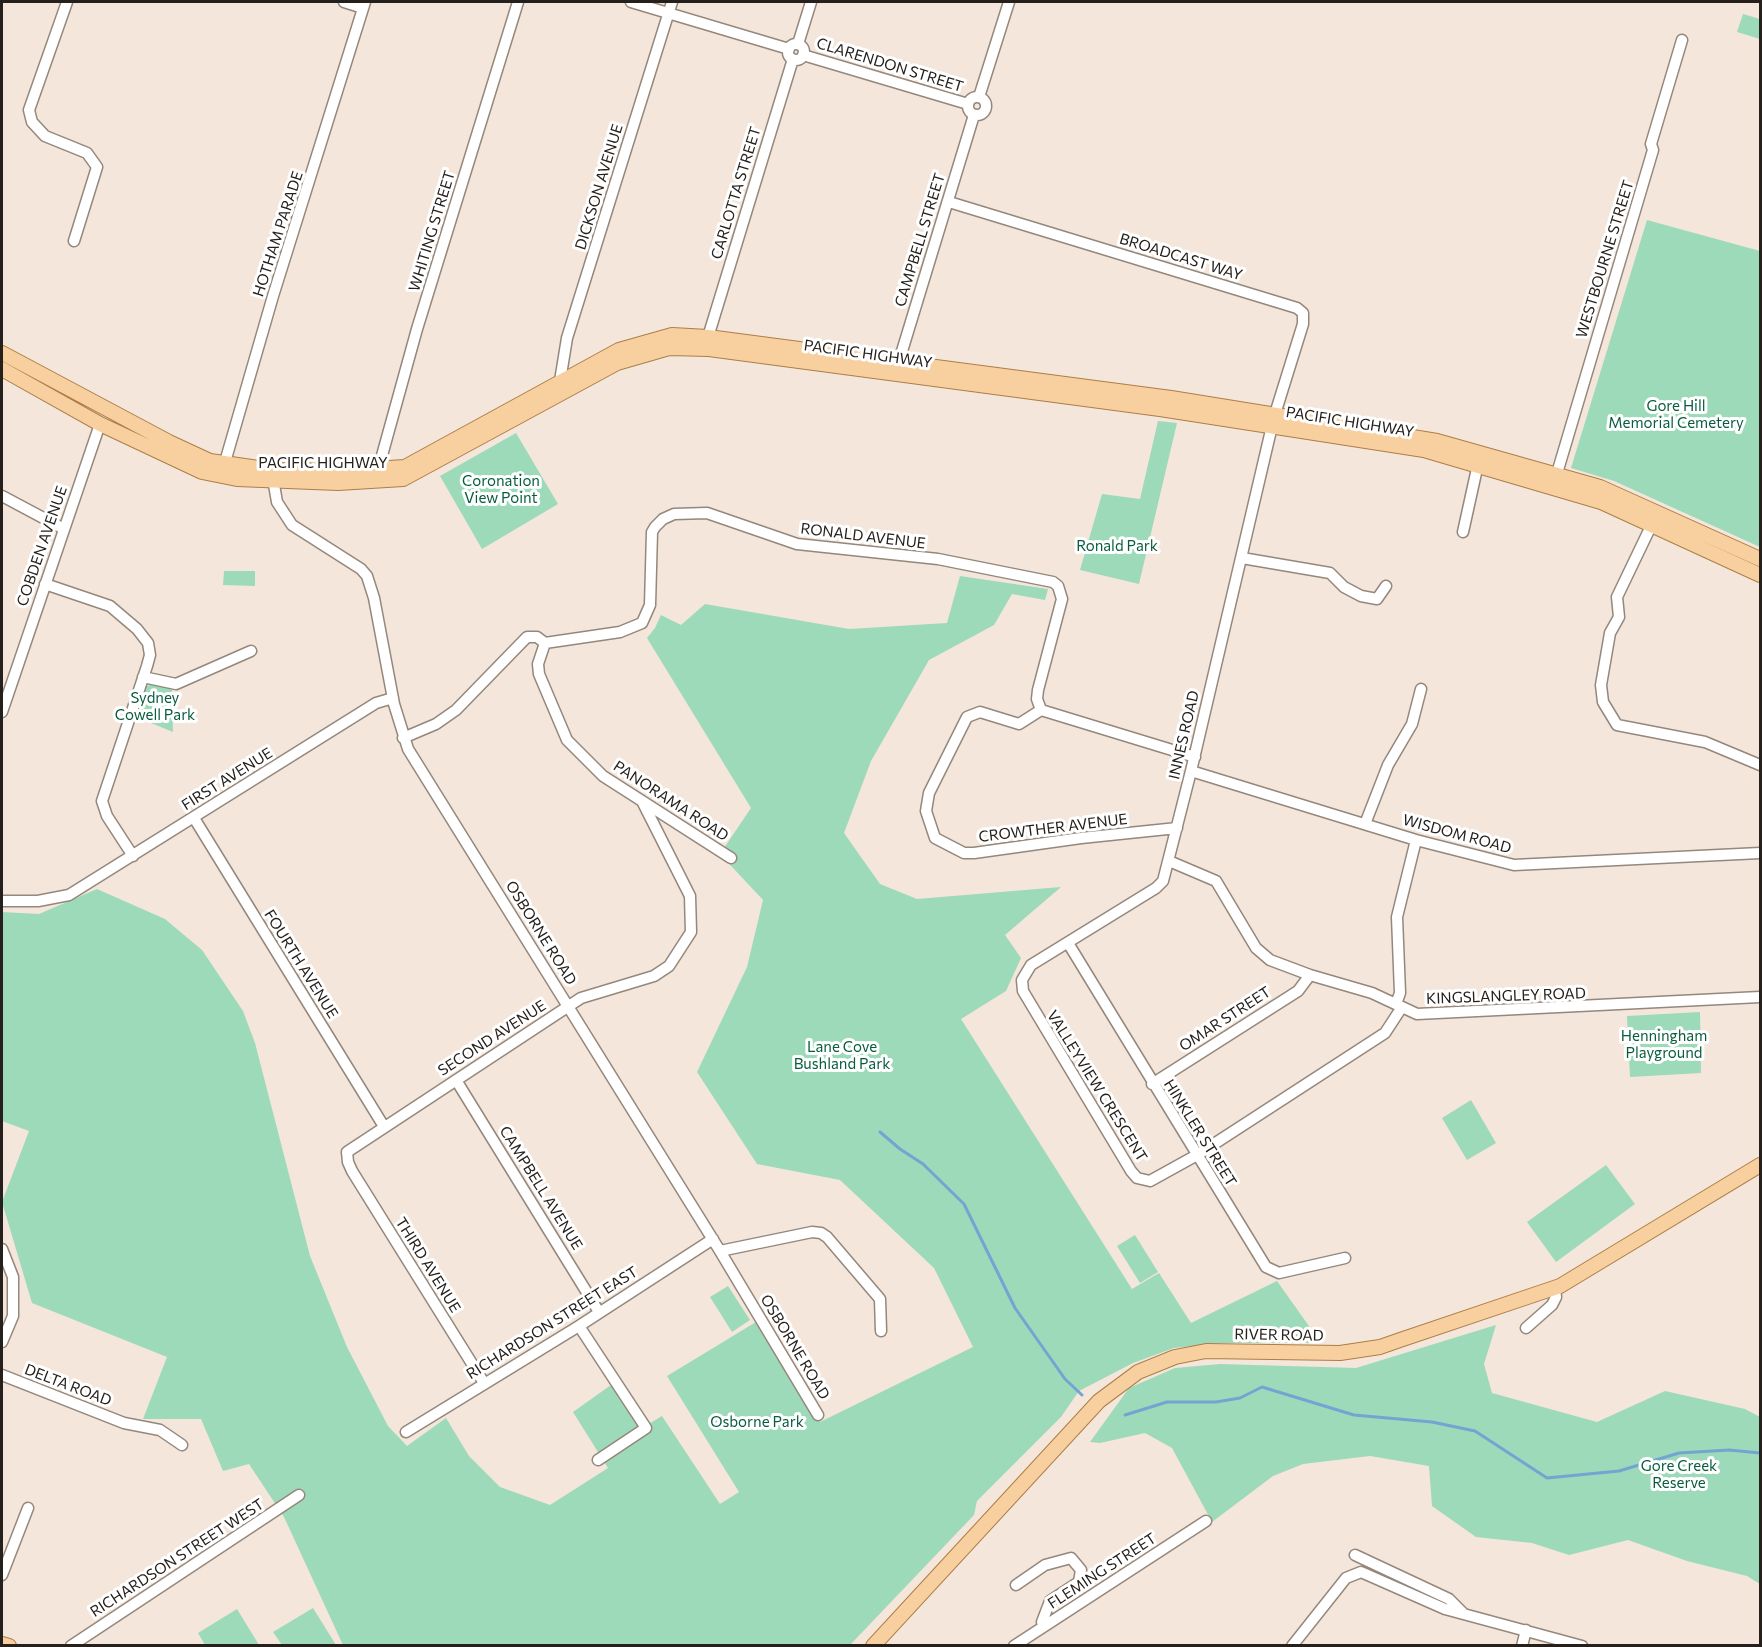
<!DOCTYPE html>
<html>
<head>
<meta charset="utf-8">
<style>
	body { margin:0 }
	#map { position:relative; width:1762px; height:1647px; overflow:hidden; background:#f4e6da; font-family:Commissioner,sans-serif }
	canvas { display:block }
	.frame { position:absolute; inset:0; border:3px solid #25201c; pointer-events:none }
</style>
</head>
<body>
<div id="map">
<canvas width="1762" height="1647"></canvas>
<div class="frame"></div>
</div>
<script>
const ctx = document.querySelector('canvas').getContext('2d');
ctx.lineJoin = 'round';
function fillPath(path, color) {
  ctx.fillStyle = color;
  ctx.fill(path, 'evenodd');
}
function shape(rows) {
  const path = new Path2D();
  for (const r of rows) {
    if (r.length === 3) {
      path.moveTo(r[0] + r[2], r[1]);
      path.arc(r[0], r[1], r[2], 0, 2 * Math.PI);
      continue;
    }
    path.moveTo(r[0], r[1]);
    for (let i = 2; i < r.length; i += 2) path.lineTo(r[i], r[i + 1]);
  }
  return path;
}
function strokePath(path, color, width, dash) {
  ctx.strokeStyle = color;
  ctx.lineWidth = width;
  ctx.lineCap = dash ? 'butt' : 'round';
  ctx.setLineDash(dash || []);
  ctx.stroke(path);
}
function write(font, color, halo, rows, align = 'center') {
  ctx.font = font + ' Commissioner,sans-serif';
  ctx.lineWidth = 6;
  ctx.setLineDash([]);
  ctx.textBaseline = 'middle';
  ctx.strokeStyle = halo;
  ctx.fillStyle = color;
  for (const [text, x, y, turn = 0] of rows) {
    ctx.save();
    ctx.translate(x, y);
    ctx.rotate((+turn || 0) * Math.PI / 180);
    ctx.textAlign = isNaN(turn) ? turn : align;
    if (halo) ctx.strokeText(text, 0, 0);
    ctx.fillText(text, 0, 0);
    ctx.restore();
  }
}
fillPath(shape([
	[1743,14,1760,19,1760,39,1737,32],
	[1647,220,1760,251,1760,547,1614,481,1571,468],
	[1158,421,1177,423,1139,584,1080,570,1102,494,1140,499],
	[516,433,558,504,482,549,440,476],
	[224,571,255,571,255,586,223,585],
	[960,576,1048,589,1045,600,1012,594,994,625,929,660,871,761,844,833,880,884,917,899,1061,887,1005,935,1021,958,1006,991,961,1019,1132,1289,1159,1273,1191,1323,1277,1281,1321,1343,1222,1343,1174,1348,1133,1363,1079,1391,1061,1417,977,1501,974,1515,850,1645,343,1645,284,1517,249,1464,223,1471,201,1419,143,1419,167,1357,32,1303,2,1202,29,1131,2,1121,2,912,39,914,97,889,165,919,202,950,243,1011,255,1043,310,1256,347,1347,388,1426,407,1446,446,1418,469,1456,500,1487,550,1505,608,1468,573,1412,611,1385,647,1425,662,1416,720,1504,739,1492,667,1376,756,1322,820,1422,973,1347,934,1268,840,1180,757,1164,697,1072,747,967,763,900,720,854,751,808,647,638,655,628,661,615,681,625,705,604,849,629,947,623],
	[152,684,172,689,173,732,134,716,145,687],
	[1700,1012,1701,1073,1630,1077,1627,1016],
	[1471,1100,1496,1143,1467,1160,1442,1118],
	[1606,1165,1635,1204,1556,1262,1527,1222],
	[1135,1235,1158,1272,1140,1283,1117,1246],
	[728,1286,750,1320,732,1332,710,1297],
	[1496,1325,1484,1364,1492,1393,1597,1422,1665,1391,1745,1409,1760,1417,1760,1584,1747,1576,1687,1561,1628,1540,1569,1555,1532,1543,1476,1537,1432,1506,1429,1466,1370,1456,1303,1464,1273,1476,1212,1522,1172,1448,1145,1433,1100,1443,1090,1442,1129,1388,1175,1368,1220,1364,1356,1368],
	[313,1608,336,1645,282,1645,273,1632],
	[237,1609,259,1645,205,1645,198,1633]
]), '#9ddaba');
strokePath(shape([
	[880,1132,900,1149,923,1164,964,1204,1015,1308,1065,1379,1082,1395],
	[1125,1415,1167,1402,1216,1402,1240,1398,1262,1387,1354,1415,1432,1422,1475,1431,1547,1478,1619,1471,1679,1453,1729,1450,1760,1453]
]), '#74a4d1', 3);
const minor = shape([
	[67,2,29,110,32,122,45,136,87,153,97,167,74,241],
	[344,2,363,8],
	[631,2,789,49],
	[798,44,811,2],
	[796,52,8],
	[803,55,968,104],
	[977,106,9],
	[979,97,1009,2],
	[949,202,1297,308,1303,313,1303,324,1275,414],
	[708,337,793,59],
	[899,361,974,115],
	[560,381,567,338,672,2],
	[1272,426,1191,771,1163,881,1156,888,1031,965,1022,980,1023,991,1131,1171,1137,1178,1150,1181,1197,1155,1385,1033,1402,1007],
	[223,469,273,296,365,2],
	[378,470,417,329,518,2],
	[272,473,277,502,292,525,361,569,367,576,374,598,394,704,408,749,720,1251,818,1415],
	[1555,480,1653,150,1651,144,1682,40],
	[2,496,64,529],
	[1652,524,1617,597,1619,617,1610,633,1601,685,1603,702,1617,725,1705,742,1760,765],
	[1463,532,1478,464],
	[1242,558,1330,573,1344,587,1361,596,1377,599,1386,586],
	[45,584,110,606,137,629,148,643,150,655,147,666,102,801,107,816,133,856],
	[545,643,620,632,642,623,650,605,652,532,655,527,663,519,674,514,707,513,797,544,938,559,1053,582,1058,586,1062,599,1038,690,1037,699,1041,710,1195,757],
	[545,643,538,664,539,674,567,740,603,776,731,858],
	[143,677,176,684,251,651],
	[1041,710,1019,724,980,712,967,717,929,793,926,811,935,838,964,853,974,853,1081,838,1177,828],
	[2,712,100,424],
	[403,738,436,724,456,710,527,637,537,637,545,643],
	[1191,771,1416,840,1514,865,1760,853],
	[194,818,383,1125],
	[1365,824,1388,765,1412,724,1421,689],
	[1169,861,1216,881,1256,948,1270,960,1310,975,1372,993,1417,1014,1760,997],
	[2,901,38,901,69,895,376,703,393,698],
	[1068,943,1266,1267,1279,1273,1345,1258],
	[1396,1004,1400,993,1397,917,1416,840],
	[456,1080,599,1312],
	[1152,1084,1298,991,1310,975],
	[2,1249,13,1277,13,1316,2,1342],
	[720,1251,812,1232,821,1233,827,1237,880,1299,881,1331],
	[579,1326,646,1428,598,1460],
	[1526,1328,1552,1305,1556,1297,1555,1288],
	[2,1375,124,1423,160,1430,182,1445],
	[484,1383,352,1171,348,1162,347,1152,581,998,654,976,669,966,691,932,690,896,642,801],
	[406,1432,579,1326,713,1239],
	[1355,1555,1449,1599,1463,1613],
	[2,1575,28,1508],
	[1016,1585,1045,1565,1071,1558,1081,1570,1079,1582,1050,1601,1042,1622,1044,1626],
	[71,1646,299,1495],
	[1014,1646,1206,1521],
	[1292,1646,1346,1578,1361,1572,1445,1609,1582,1646],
	[1522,1646,1526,1630]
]);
const major = shape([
	[2,353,169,442,210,461,272,470,340,471,405,467,619,350,672,335,708,337,1171,398,1437,441,1600,487,1760,559],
	[2,369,100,424,202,472,237,479,338,483,403,479,617,363,669,348,709,349,1160,409,1424,450,1601,502,1760,575],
	[2,1644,9,1646],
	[873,1646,1099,1401,1138,1372,1175,1357,1206,1351,1340,1353,1380,1347,1400,1340,1560,1286,1760,1165]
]);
strokePath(minor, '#94877c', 13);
strokePath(major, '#ac7e48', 16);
strokePath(minor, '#fff', 10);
strokePath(major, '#f8d09f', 14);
write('15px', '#25201c', '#fff', [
	["CLARENDON STREET",890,65,17],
	["DICKSON AVENUE",599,187,-73],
	["CARLOTTA STREET",736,193,-73],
	["WHITING STREET",432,231,-73],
	["HOTHAM PARADE",278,234,-72],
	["CAMPBELL STREET",920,240,-73],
	["BROADCAST WAY",1181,257,17],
	["WESTBOURNE STREET",1605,259,-73],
	["PACIFIC HIGHWAY",868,354,8],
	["PACIFIC HIGHWAY",1350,422,9],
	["PACIFIC HIGHWAY",323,463],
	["RONALD AVENUE",863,536,7],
	["COBDEN AVENUE",42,546,-71],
	["INNES ROAD",1184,735,-77],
	["FIRST AVENUE",227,779,-32],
	["PANORAMA ROAD",671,801,33],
	["CROWTHER AVENUE",1053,828,-7],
	["WISDOM ROAD",1457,834,15],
	["OSBORNE ROAD",541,933,58],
	["FOURTH AVENUE",301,964,58],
	["KINGSLANGLEY ROAD",1506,996,-2],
	["OMAR STREET",1225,1019,-33],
	["SECOND AVENUE",492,1038,-33],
	["VALLEYVIEW CRESCENT",1097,1086,58],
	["HINKLER STREET",1200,1133,58],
	["CAMPBELL AVENUE",541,1188,58],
	["THIRD AVENUE",428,1265,58],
	["RICHARDSON STREET EAST",552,1323,-32],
	["RIVER ROAD",1279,1335,1],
	["OSBORNE ROAD",795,1347,59],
	["DELTA ROAD",68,1385,21],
	["RICHARDSON STREET WEST",177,1558,-33],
	["FLEMING STREET",1102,1571,-33]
]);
write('15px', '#085d3d', '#fff', [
	["Gore Hill",1676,406],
	["Memorial Cemetery",1676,423],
	["Coronation",501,481],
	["View Point",501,498],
	["Ronald Park",1117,546],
	["Sydney",155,698],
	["Cowell Park",155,715],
	["Henningham",1664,1036],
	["Playground",1664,1053],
	["Lane Cove",842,1047],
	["Bushland Park",842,1064],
	["Osborne Park",757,1422],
	["Gore Creek",1679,1466],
	["Reserve",1679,1483]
]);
</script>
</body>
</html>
